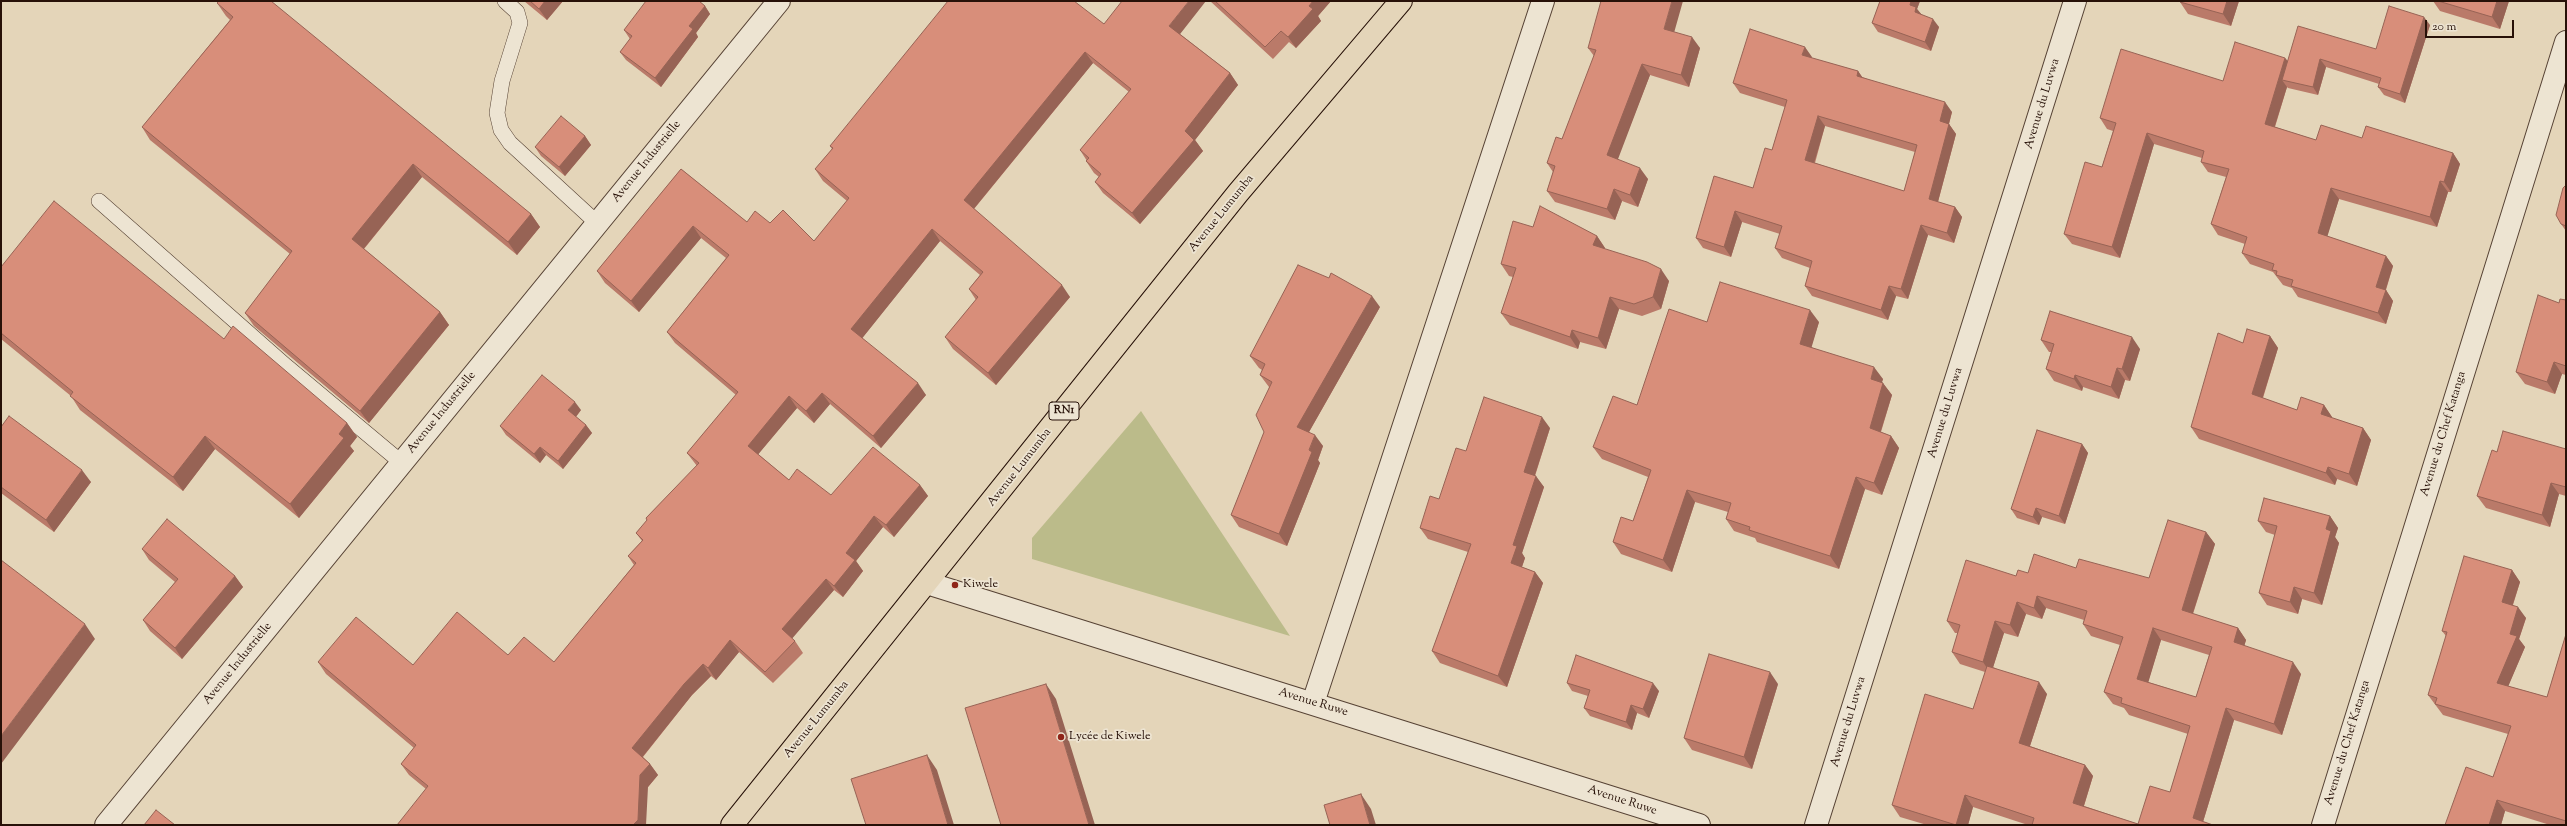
<!DOCTYPE html>
<html>
<head>
<meta charset="utf-8">
<style>
	body { margin:0 }
	#map { position:relative; width:2567px; height:826px; overflow:hidden; background:#e4d5b9; font-family:"Sorts Mill Goudy",serif }
	canvas { display:block }
	.frame { position:absolute; inset:0; border:2px solid #271108; pointer-events:none }
	.scale { position:absolute; left:2425px; top:20px; width:89px; height:18px; box-sizing:border-box; border:2px solid #271108; border-top:0; padding-left:5px; font-size:12px; line-height:14px; white-space:nowrap; color:#271108; -webkit-text-stroke:3px #ede4d2; paint-order:stroke }
</style>
</head>
<body>
<div id="map">
<canvas width="2567" height="826"></canvas>
<div class="frame"></div>
<div class="scale">20 m</div>
</div>
<script>
const ctx = document.querySelector('canvas').getContext('2d');
ctx.lineJoin = 'round';
function fillPath(path, color) {
  ctx.fillStyle = color;
  ctx.fill(path, 'evenodd');
}
function shape(rows) {
  const path = new Path2D();
  for (const r of rows) {
    path.moveTo(r[0], r[1]);
    for (let i = 2; i < r.length; i += 2) path.lineTo(r[i], r[i + 1]);
  }
  return path;
}
function strokePath(path, color, width, dash) {
  ctx.strokeStyle = color;
  ctx.lineWidth = width;
  ctx.lineCap = dash ? 'butt' : 'round';
  ctx.setLineDash(dash || []);
  ctx.stroke(path);
}
function write(font, color, halo, rows, align = 'center') {
  ctx.font = font + ' "Sorts Mill Goudy",serif';
  ctx.lineWidth = 3.5;
  ctx.setLineDash([]);
  ctx.textBaseline = 'middle';
  ctx.strokeStyle = halo;
  ctx.fillStyle = color;
  for (const [text, x, y, turn = 0] of rows) {
    ctx.save();
    ctx.translate(x, y);
    ctx.rotate((+turn || 0) * Math.PI / 180);
    ctx.textAlign = isNaN(turn) ? turn : align;
    if (halo) ctx.strokeText(text, 0, 0);
    ctx.fillText(text, 0, 0);
    ctx.restore();
  }
}
fillPath(shape([
	[1141,411,1290,636,1032,559,1032,538]
]), '#bbbb8a');
const service = shape([
	[505,1,517,12,520,23,502,81,497,113,501,130,510,143,597,223],
	[99,201,286,366,402,463]
]);
const minor = shape([
	[1313,703,1543,1],
	[106,825,779,1],
	[1816,825,2075,1],
	[2323,825,2566,42]
]);
const tertiary = shape([
	[927,583,1699,825]
]);
const trunk = shape([
	[732,825,1238,193,1401,1]
]);
strokePath(service, '#564234', 16);
strokePath(minor, '#564234', 24);
strokePath(tertiary, '#564234', 24);
strokePath(trunk, '#271108', 24);
strokePath(service, '#ede4d2', 15);
strokePath(minor, '#ede4d2', 22);
strokePath(tertiary, '#ede4d2', 22);
strokePath(trunk, '#e4d5b9', 22);
fillPath(shape([
	[524,1,563,1,547,20],
	[1210,1,1331,1,1318,16,1321,21,1296,48,1289,42,1273,59],
	[1880,1,1920,1,1917,9,1921,14,1939,27,1931,51,1878,32,1872,23],
	[2181,1,2239,1,2231,26,2188,14,2180,2],
	[2433,1,2509,1,2500,29,2440,11],
	[217,3,531,214,540,227,517,255,422,177,364,249,440,312,449,325,369,423,254,326,245,313,290,254,150,140,142,127,230,20,226,16],
	[705,6,710,14,696,33,698,37,661,87,626,60,620,52,630,39,624,30],
	[1104,24,1180,34,1230,73,1238,85,1195,140,1203,151,1140,224,1103,193,1095,182,1099,177,1094,173,1086,161,1087,161,1080,150,1129,92,1093,63,974,209,1070,297,996,385,953,349,945,337,976,300,969,289,980,275,940,241,862,338,926,395,881,448,830,404,814,423,797,408,758,454,789,480,831,495,920,485,928,496,894,537,883,527,856,561,863,571,843,597,834,590,791,639,795,641,803,653,773,683,739,652,716,680,711,676,692,695,643,757,650,764,658,775,648,787,426,789,409,775,401,764,414,748,326,674,318,662,413,665,508,655,554,662,634,565,628,556,642,541,636,533,647,521,646,518,697,466,687,453,736,395,675,343,667,332,726,258,701,238,639,312,605,283,597,271,681,169,747,222,770,223,814,241,847,201,823,181,815,169,832,149,830,146],
	[2430,25,2405,103,2384,95,2378,87,2379,84,2326,67,2318,95,2288,88,2287,87,2275,127,2316,140,2362,138,2453,153,2460,164,2451,192,2448,192,2437,227,2339,199,2327,236,2386,256,2393,266,2386,290,2393,301,2386,324,2298,297,2292,288,2283,285,2273,272,2250,264,2242,253,2245,244,2218,235,2211,224,2226,177,2208,172,2201,162,2202,158,2154,144,2120,258,2072,244,2064,234,2102,167,2113,131,2107,129,2100,118,2223,81,2285,58,2288,61,2376,49],
	[1674,32,1700,48,1689,87,1650,75,1617,159,1648,179,1638,207,1622,201,1615,220,1555,202,1547,191,1553,172,1547,163,1562,139,1594,56,1588,48],
	[1812,57,1811,58,1858,71,1862,77,1952,112,1949,124,1956,134,1938,202,1955,207,1962,217,1954,243,1928,235,1908,299,1896,296,1888,320,1812,296,1805,286,1810,268,1782,258,1775,248,1780,234,1742,222,1731,257,1703,248,1696,238,1753,188,1772,150,1785,107,1740,93,1733,83],
	[1825,126,1915,152,1904,191,1815,163],
	[585,136,591,145,565,176,541,156,535,147],
	[2566,185,2566,231,2561,224],
	[1533,227,1597,236,1605,248,1604,249,1669,281,1661,309,1642,316,1619,309,1606,349,1580,342,1578,349,1510,325,1501,313,1513,277,1509,276,1501,264],
	[1,267,224,339,347,423,357,437,350,446,354,451,299,518,215,449,183,491,80,410,71,396,1,339],
	[2566,300,2566,375,2562,374,2555,394,2525,384,2516,372,2559,303],
	[1380,307,1309,432,1323,446,1318,460,1320,463,1287,546,1239,527,1231,515,1264,432,1269,387,1260,375,1262,370,1259,368,1250,356],
	[1707,322,1819,322,1811,347,1883,379,1882,382,1892,395,1881,432,1891,436,1899,448,1882,495,1865,489,1839,569,1757,542,1755,538,1734,531,1726,519,1728,512,1695,502,1672,572,1621,554,1613,542,1633,521,1648,477,1602,459,1593,447,1637,405],
	[2270,336,2278,348,2263,398,2297,410,2324,405,2332,417,2332,418,2363,428,2371,440,2357,486,2337,479,2335,485,2199,439,2191,427,2243,343],
	[2041,340,2140,349,2130,381,2125,380,2119,399,2083,387,2082,391,2054,381,2046,369,2051,352,2049,352],
	[581,410,576,417,586,425,592,433,563,469,546,455,540,463,506,435,500,426],
	[1,427,91,482,54,532,1,493],
	[1550,428,1535,476,1544,487,1522,553,1525,558,1522,567,1535,572,1543,583,1507,687,1440,663,1432,651,1468,552,1428,539,1420,528,1439,499,1466,451],
	[2082,444,2088,453,2065,524,2042,517,2039,525,2017,518,2011,509],
	[2566,449,2566,496,2559,494,2550,527,2486,508,2477,496,2497,452],
	[2330,516,2338,528,2335,537,2339,543,2322,605,2302,599,2298,614,2267,605,2259,593,2275,535,2266,532,2258,521],
	[2206,532,2215,544,2193,614,2238,628,2246,640,2244,646,2301,674,2282,735,2234,720,2203,822,2213,825,2028,825,1973,807,1968,825,1927,825,1900,817,1892,805,1973,709,1985,672,1960,664,1952,652,1958,633,1955,633,1947,621,2016,576,2028,573,2076,568,2149,578],
	[2046,608,2084,620,2083,624,2091,636,2120,645,2104,692,2113,704,2124,708,2129,715,2188,734,2170,792,2138,824,2084,806,2093,776,2085,765,2030,746,2047,694,1993,667,2004,633,2018,637,2026,614,2042,619],
	[2161,640,2209,655,2196,697,2148,682],
	[142,549,235,576,243,587,182,659,150,631,143,620,175,582,149,560],
	[2512,570,2520,582,2513,605,2526,618,2519,639,2525,647,2508,686,2547,697,2566,634,2566,825,2550,825,2505,811,2501,825,2445,825,2493,777,2508,734,2443,715,2428,695,2446,636,2442,631],
	[1567,683,1659,691,1649,718,1637,713,1632,730,1590,716,1584,708,1588,696,1572,691],
	[1778,684,1752,769,1692,750,1684,738]
]), '#ba7a69');
fillPath(shape([
	[545,1,563,1,547,20,539,9],
	[1189,1,1206,1,1177,38,1169,26],
	[1313,1,1331,1,1318,16,1321,21,1296,48,1288,37],
	[1672,1,1683,1,1672,40,1664,29],
	[1911,1,1920,1,1917,9,1922,15,1921,20,1910,5],
	[2227,1,2239,1,2231,26,2223,14],
	[2497,1,2509,1,2500,29,2492,17],
	[705,6,710,14,696,33,698,37,661,87,655,78,689,26],
	[2424,17,2430,25,2405,103,2400,94],
	[1933,19,1939,27,1931,51,1925,42],
	[1692,37,1700,48,1689,87,1681,75],
	[1805,47,1812,57,1809,65,1802,55],
	[1085,52,1093,63,972,211,964,200],
	[2285,58,2293,68,2282,80,2287,87,2272,135,2265,124],
	[2320,59,2326,67,2318,95,2313,87],
	[1642,64,1650,75,1615,167,1607,155],
	[1858,71,1865,81,1857,76],
	[1230,73,1238,85,1195,140,1203,151,1140,224,1132,213,1185,131],
	[1945,102,1952,112,1947,131,1940,121],
	[1818,116,1825,126,1812,170,1805,160],
	[1949,124,1956,134,1936,209,1929,199],
	[2147,133,2154,144,2120,258,2112,247],
	[585,136,591,145,565,176,559,167],
	[2453,153,2460,164,2451,192,2444,182],
	[413,164,422,177,361,252,352,239],
	[1640,168,1648,179,1638,207,1630,195],
	[2440,181,2448,192,2437,227,2430,217],
	[2331,188,2339,199,2325,244,2318,233],
	[1614,189,1622,201,1615,220,1607,209],
	[1955,207,1962,217,1954,243,1947,233],
	[1735,211,1742,222,1731,257,1724,247],
	[531,214,540,227,517,255,508,242],
	[1921,225,1928,235,1908,299,1901,289],
	[693,226,701,238,639,312,631,301],
	[932,229,940,241,860,341,851,329],
	[1597,236,1605,248,1601,257,1593,245],
	[2386,256,2393,266,2383,298,2376,287],
	[1661,269,1669,281,1661,309,1653,297],
	[1062,285,1070,297,996,385,988,373],
	[1889,286,1896,296,1888,320,1881,310],
	[2386,290,2393,301,2386,324,2378,313],
	[1372,296,1380,307,1305,439,1297,427],
	[1610,297,1619,309,1606,349,1598,338],
	[1810,310,1819,322,1809,356,1800,344],
	[440,312,449,325,369,423,360,411],
	[1572,330,1580,342,1578,349,1570,337],
	[2270,336,2278,348,2260,406,2252,394],
	[2132,337,2140,349,2130,381,2122,369],
	[2554,362,2562,374,2555,394,2547,382],
	[1874,367,1883,379,1879,391,1871,379],
	[2117,368,2125,380,2119,399,2111,387],
	[2075,375,2083,387,2082,391,2074,379],
	[918,383,926,395,881,448,873,436],
	[1883,383,1892,395,1878,440,1870,428],
	[822,393,830,404,814,423,806,411],
	[789,396,797,408,756,457,748,446],
	[575,402,581,410,574,419,568,410],
	[2324,405,2332,417,2329,426,2321,414],
	[1542,417,1550,428,1532,484,1524,472],
	[347,423,357,437,350,446,354,451,299,518,290,504,339,434],
	[586,425,592,433,563,469,558,461],
	[2363,428,2371,440,2357,486,2349,474],
	[1315,435,1323,446,1318,460,1320,463,1287,546,1279,534],
	[205,436,215,449,183,491,173,477],
	[1891,436,1899,448,1882,495,1874,483],
	[2082,444,2088,453,2065,524,2059,516],
	[540,447,546,455,540,463,534,454],
	[2328,467,2337,479,2335,485,2326,473],
	[82,470,91,482,54,532,46,520],
	[1536,476,1544,487,1522,553,1525,558,1519,575,1511,563,1513,545],
	[1856,477,1865,489,1839,569,1830,556],
	[2551,483,2559,494,2550,527,2542,515],
	[920,485,928,496,894,537,886,525],
	[1687,490,1695,502,1672,572,1663,560],
	[2036,508,2042,517,2039,525,2033,517],
	[874,516,883,527,856,561,863,571,843,597,834,586,846,553],
	[2330,516,2338,528,2335,537,2339,543,2322,605,2314,593,2326,529],
	[2206,532,2215,544,2190,622,2182,610],
	[2512,570,2520,582,2510,613,2502,602],
	[1535,572,1543,583,1507,687,1498,676],
	[235,576,243,587,182,659,175,648],
	[826,579,834,590,790,641,782,629],
	[2294,587,2302,599,2298,614,2290,602],
	[2037,596,2046,608,2042,619,2034,608],
	[2017,602,2026,614,2018,637,2010,625],
	[2518,607,2526,618,2519,639,2525,647,2505,694,2497,683,2510,634],
	[1995,621,2004,633,1991,674,1983,662],
	[85,624,95,639,1,764,1,736],
	[2153,628,2161,640,2146,690,2137,679],
	[2238,628,2246,640,2242,654,2234,642],
	[730,640,739,652,716,680,708,668],
	[2293,662,2301,674,2282,735,2274,724],
	[703,664,711,676,692,695,640,760,632,748,684,684],
	[1770,672,1778,684,1752,769,1744,757],
	[2039,682,2047,694,2027,755,2019,743],
	[1653,683,1659,691,1649,718,1643,709],
	[1046,684,1056,699,1095,825,1089,825],
	[1631,705,1637,713,1632,730,1626,722],
	[2226,708,2234,720,2202,825,2193,818],
	[927,755,937,770,954,825,948,825],
	[650,764,658,775,648,787,646,825,633,825,640,775],
	[2085,765,2093,776,2081,815,2073,803],
	[1361,794,1371,809,1376,825,1370,825],
	[1965,795,1973,807,1968,825,1956,825],
	[2497,800,2505,811,2501,825,2489,825]
]), '#976355');
const building = shape([
	[219,1,271,1,531,214,508,242,413,164,352,239,440,312,360,411,245,313,292,251,142,127,233,17,217,3,219,1],
	[530,1,545,1,539,9,530,1],
	[646,1,699,1,705,6,689,26,693,29,655,78,620,52,632,36,624,30,646,1],
	[948,1,1074,1,1104,24,1122,1,1189,1,1169,26,1230,73,1185,131,1194,140,1132,213,1095,182,1101,174,1086,161,1089,158,1080,150,1131,89,1085,52,964,200,1062,285,988,373,945,337,978,297,969,289,983,272,932,229,851,329,918,383,873,436,822,393,806,411,789,396,748,446,789,480,797,469,831,495,873,447,920,485,886,525,874,516,846,553,855,560,834,586,826,579,782,629,795,641,765,672,730,640,708,668,703,664,684,684,632,748,650,764,640,775,638,820,633,825,397,825,428,786,401,764,416,745,318,662,356,617,413,665,457,612,508,655,524,637,554,662,636,563,628,556,643,540,636,533,647,520,646,518,699,463,687,453,738,392,667,332,729,255,693,226,631,301,597,271,681,169,747,222,755,211,770,223,783,210,814,241,849,198,815,169,833,148,830,146,948,1],
	[1215,1,1313,1,1309,6,1313,9,1288,37,1281,31,1265,47,1215,1],
	[1601,1,1672,1,1664,29,1692,37,1681,75,1642,64,1607,155,1640,168,1630,195,1614,189,1607,209,1547,191,1555,166,1547,163,1556,137,1562,139,1596,50,1588,48,1601,1],
	[1880,1,1911,1,1910,5,1916,7,1915,12,1933,19,1925,42,1872,23,1880,1],
	[2181,1,2227,1,2223,14,2180,2,2181,1],
	[2438,1,2497,1,2492,17,2438,1],
	[2389,6,2424,17,2400,94,2378,87,2381,78,2320,59,2313,87,2282,80,2298,26,2376,49,2389,6],
	[1750,29,1805,47,1802,55,1858,71,1857,76,1945,102,1940,121,1949,124,1929,199,1955,207,1947,233,1921,225,1901,289,1889,286,1881,310,1805,286,1812,261,1775,248,1782,226,1735,211,1724,247,1696,238,1714,176,1753,188,1765,148,1772,150,1787,100,1733,83,1750,29],
	[1818,116,1917,145,1904,191,1805,160,1818,116],
	[2235,42,2285,58,2265,124,2316,140,2321,125,2362,138,2366,126,2453,153,2444,182,2440,181,2430,217,2331,188,2318,233,2386,256,2376,287,2386,290,2378,313,2291,286,2293,280,2276,275,2277,271,2272,270,2274,264,2242,253,2247,237,2211,224,2229,169,2201,162,2204,151,2147,133,2112,247,2064,234,2085,162,2102,167,2116,123,2100,118,2121,49,2223,81,2235,42],
	[561,116,585,136,559,167,535,147,561,116],
	[2566,185,2566,226,2561,224,2556,215,2563,188,2566,185],
	[54,201,224,339,233,326,347,423,339,434,344,438,290,504,205,436,173,477,70,396,73,392,1,333,1,267,54,201],
	[1540,206,1597,236,1593,245,1647,262,1661,269,1653,297,1634,304,1610,297,1598,338,1572,330,1570,337,1501,313,1516,268,1501,264,1513,221,1533,227,1540,206],
	[1298,265,1329,278,1331,273,1372,296,1297,427,1315,435,1309,450,1312,452,1279,534,1231,515,1264,432,1256,415,1272,382,1260,375,1265,364,1250,356,1298,265],
	[1720,282,1810,310,1800,344,1874,367,1871,379,1883,383,1870,428,1891,436,1874,483,1856,477,1830,556,1749,530,1750,527,1726,519,1731,503,1687,490,1663,560,1613,542,1621,517,1633,521,1651,470,1593,447,1613,396,1637,405,1669,309,1707,322,1720,282],
	[2538,295,2559,303,2560,299,2566,300,2566,366,2554,362,2547,382,2516,372,2538,295],
	[2050,311,2132,337,2122,369,2117,368,2111,387,2075,375,2074,379,2046,369,2054,344,2041,340,2050,311],
	[2247,329,2270,336,2252,394,2297,410,2301,397,2324,405,2321,414,2363,428,2349,474,2328,467,2326,473,2191,427,2218,333,2243,343,2247,329],
	[542,375,575,402,568,410,586,425,558,461,540,447,534,454,500,426,542,375],
	[1484,397,1542,417,1524,472,1536,476,1513,545,1517,546,1511,563,1535,572,1498,676,1432,651,1471,544,1420,528,1430,496,1439,499,1456,448,1466,451,1484,397],
	[9,416,82,470,46,520,1,487,1,427,9,416],
	[2037,430,2082,444,2059,516,2036,508,2033,517,2011,509,2037,430],
	[2503,431,2566,449,2566,487,2551,483,2542,515,2477,496,2492,450,2497,452,2503,431],
	[2264,498,2330,516,2326,529,2331,531,2314,593,2294,587,2290,602,2259,593,2277,526,2258,521,2264,498],
	[167,519,235,576,175,648,143,620,178,579,142,549,167,519],
	[2168,520,2206,532,2182,610,2238,628,2234,642,2293,662,2274,724,2226,708,2193,818,2213,825,2032,825,2034,818,1965,795,1956,825,1892,805,1925,694,1973,709,1987,666,2039,682,2019,743,2085,765,2073,803,2138,824,2150,786,2170,792,2190,726,2121,703,2122,698,2104,692,2123,637,2083,624,2087,611,2037,596,2034,608,2017,602,2010,625,1995,621,1983,662,1952,652,1960,625,1947,621,1966,560,2016,576,2018,570,2028,573,2034,554,2076,568,2079,559,2149,578,2168,520],
	[2153,628,2212,647,2196,697,2137,679,2153,628],
	[2464,556,2512,570,2502,602,2518,607,2510,634,2517,636,2497,683,2547,697,2566,634,2566,821,2497,800,2489,825,2445,825,2466,767,2493,777,2511,726,2435,704,2437,698,2428,695,2447,632,2442,631,2464,556],
	[1,560,85,624,1,736,1,560],
	[1709,654,1770,672,1744,757,1684,738,1709,654],
	[1576,655,1653,683,1643,709,1631,705,1626,722,1584,708,1590,690,1567,683,1576,655],
	[1046,684,1089,825,1001,825,965,708,1046,684],
	[927,755,948,825,866,825,851,779,927,755],
	[1361,794,1370,825,1330,825,1324,805,1361,794],
	[156,810,175,825,144,825,156,810]
]);
fillPath(building, '#d88e7a');
strokePath(building, '#976355', 1);
for (const [x, y, r, color] of [
	[955,585,4,"#8f2418"],
	[1061,737,4,"#8f2418"]
]) {
  const dot = new Path2D();
  dot.arc(x, y, r, 0, 2 * Math.PI);
  ctx.fillStyle = color;
  ctx.fill(dot);
  strokePath(dot, '#ede4d2', 1.5);
}
for (const [x, y, w] of [
	[1064,411,30]
]) {
  const box = new Path2D();
  box.roundRect(x - w / 2, y - 9, w, 18, 3);
  ctx.fillStyle = '#ede4d2';
  ctx.fill(box);
  strokePath(box, '#271108', 1);
}
write('bold 11px', '#271108', null, [
	["RN1",1064,411]
]);
write('12px', '#271108', '#ede4d2', [
	["Avenue du Luvwa",2043,104,-73],
	["Avenue Industrielle",647,162,-51],
	["Avenue Lumumba",1222,214,-51],
	["Avenue Industrielle",442,413,-51],
	["Avenue du Luvwa",1946,413,-73],
	["Avenue du Chef Katanga",2444,434,-73],
	["Avenue Lumumba",1020,468,-52],
	["Avenue Industrielle",238,664,-51],
	["Avenue Ruwe",1313,703,17],
	["Avenue Lumumba",817,720,-51],
	["Avenue du Luvwa",1849,722,-73],
	["Avenue du Chef Katanga",2348,743,-73],
	["Avenue Ruwe",1622,801,18]
]);
write('12px', '#271108', '#ede4d2', [
	["Kiwele",963,585],
	["Lycée de Kiwele",1069,737]
], 'left');
</script>
</body>
</html>
